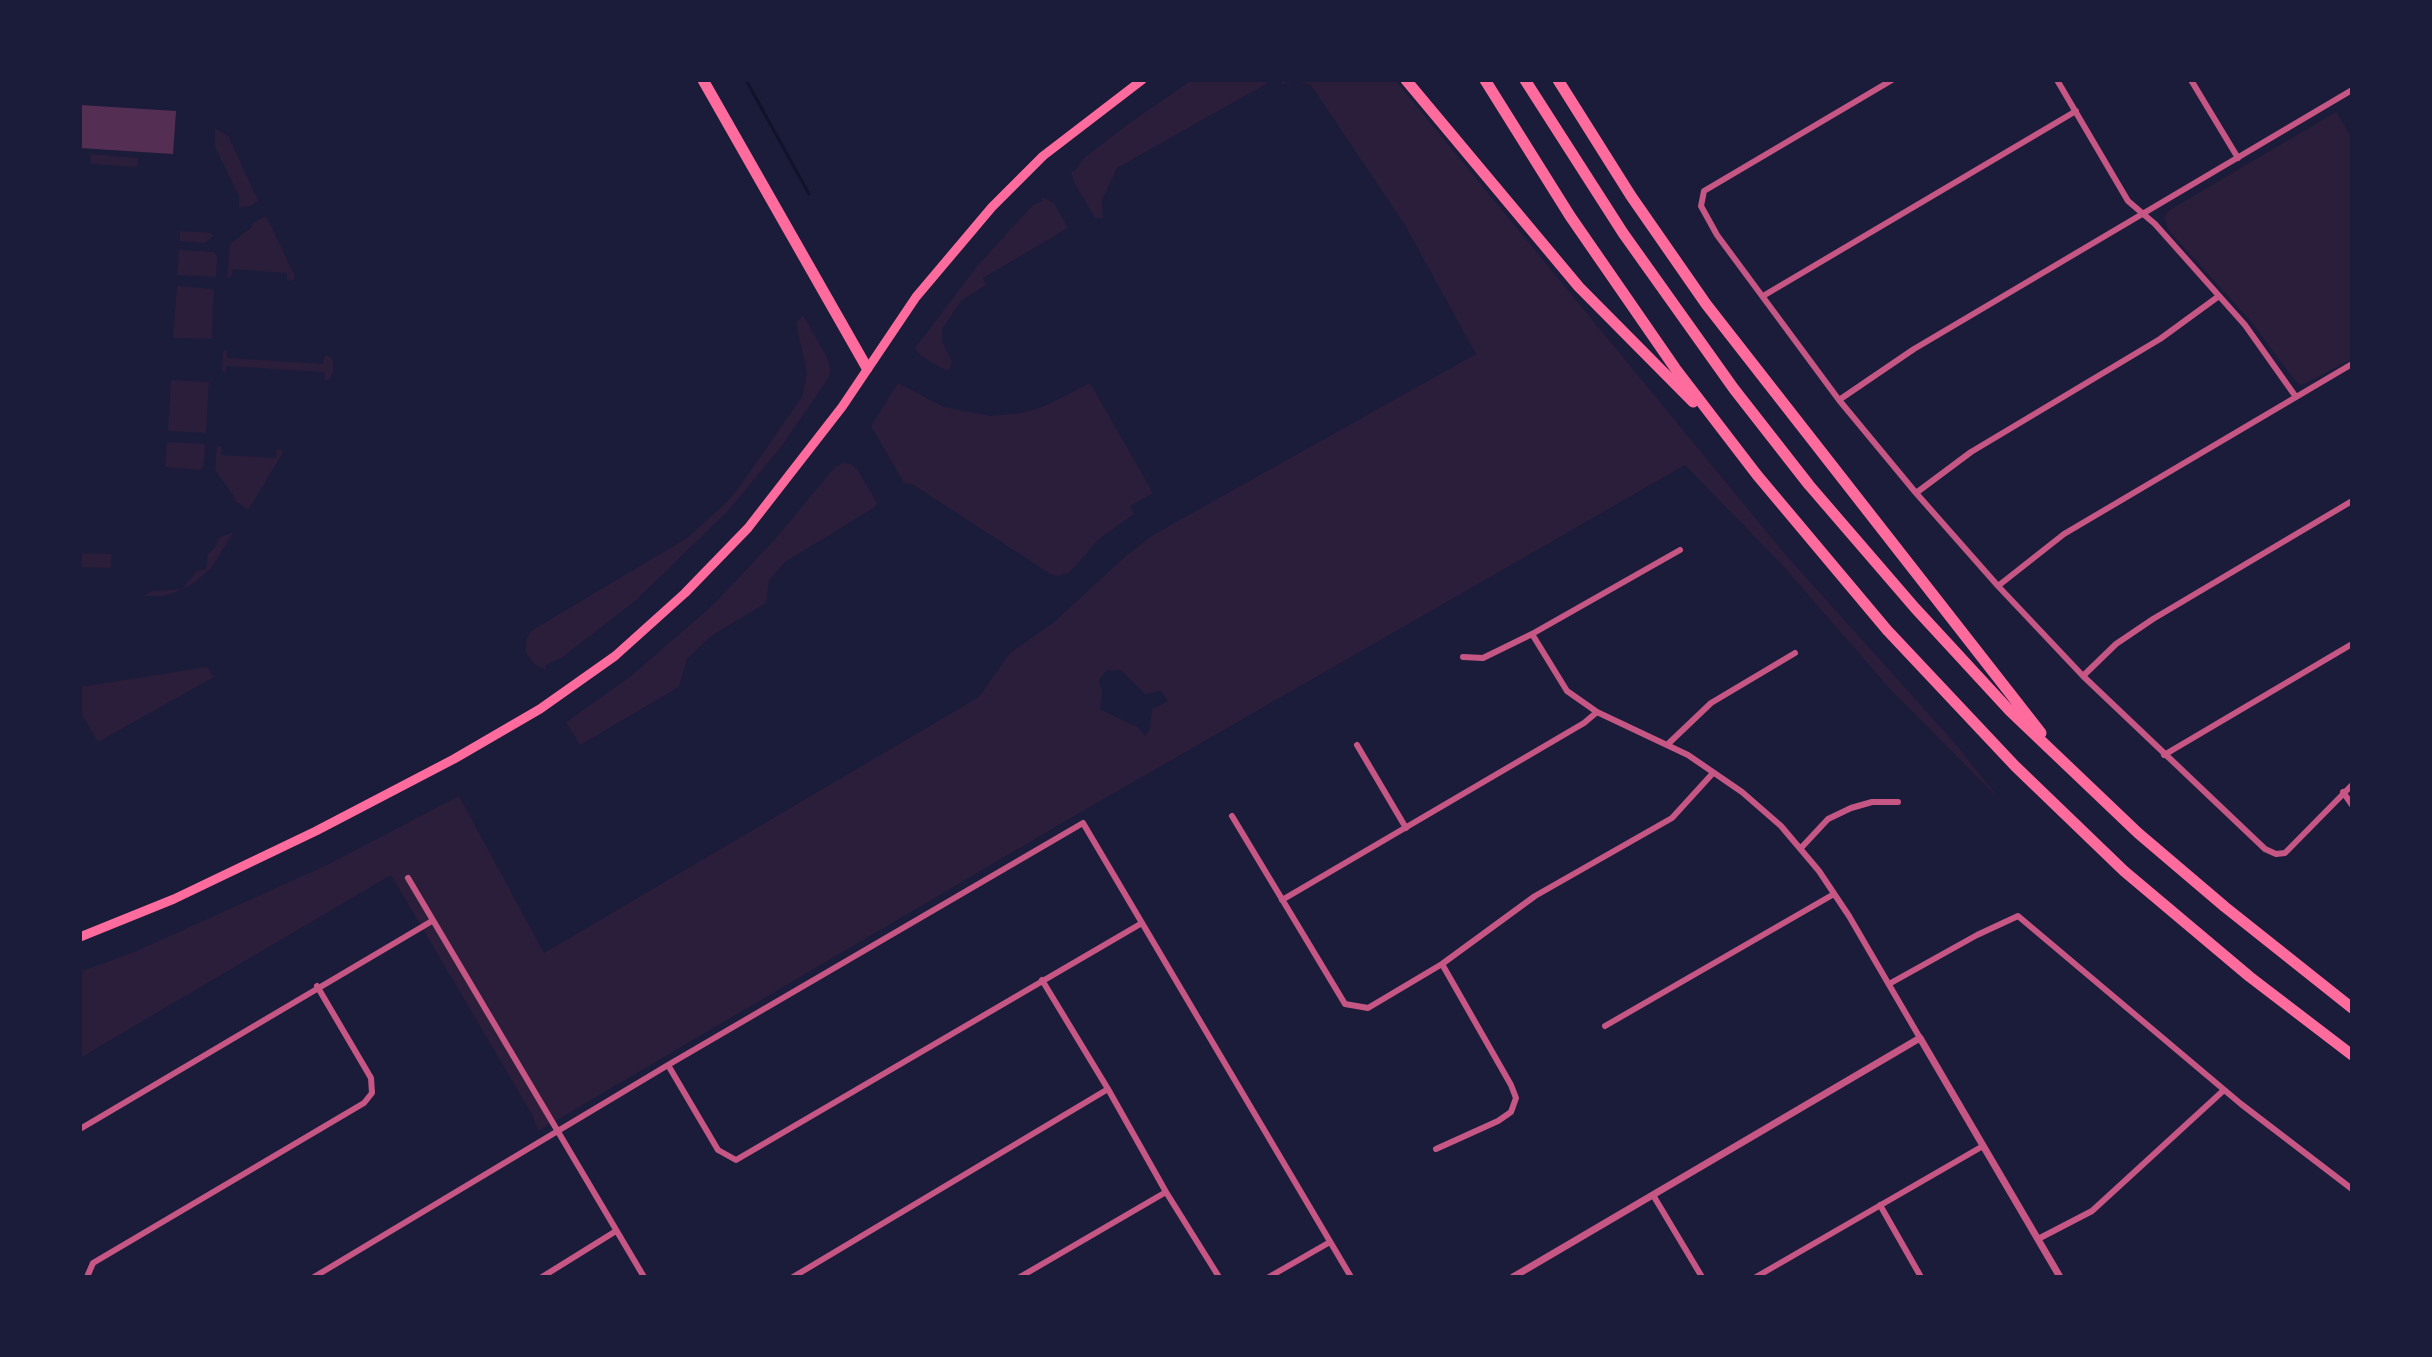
<!DOCTYPE html>
<html>
<head>
<meta charset="utf-8">
<style>
	body { margin:0 }
	#map { position:relative; width:2432px; height:1357px; overflow:hidden; background:#1b1b3a; font-family:"Golos Text",sans-serif }
	canvas { display:block }
	.frame { position:absolute; inset:0; border:82px solid #1b1b3a; pointer-events:none }
</style>
</head>
<body>
<div id="map">
<canvas width="2432" height="1357"></canvas>
<div class="frame"></div>
</div>
<script>
const ctx = document.querySelector('canvas').getContext('2d');
ctx.lineJoin = 'round';
function fillPath(path, color) {
  ctx.fillStyle = color;
  ctx.fill(path, 'evenodd');
}
function shape(rows) {
  const path = new Path2D();
  for (const r of rows) {
    path.moveTo(r[0], r[1]);
    for (let i = 2; i < r.length; i += 2) path.lineTo(r[i], r[i + 1]);
  }
  return path;
}
function strokePath(path, color, width, dash) {
  ctx.strokeStyle = color;
  ctx.lineWidth = width;
  ctx.lineCap = dash ? 'butt' : 'round';
  ctx.setLineDash(dash || []);
  ctx.stroke(path);
}
fillPath(shape([
	[1192,80,1273,80,1117,168,1102,200,1103,218,1095,218,1074,182,1071,171,1075,171,1083,159,1128,124],
	[1279,80,1395,80,1784,553,1954,742,2002,802,1890,689,1784,567,1685,465,1074,816,538,1131,533,1116,391,875,80,1058,80,972,134,952,327,865,459,796,544,953,979,697,1010,653,1053,623,1127,555,1153,535,1476,354,1405,225,1311,85,1297,81,1282,84],
	[1121,670,1145,694,1161,691,1168,701,1152,709,1150,729,1145,736,1139,728,1100,709,1102,690,1098,681,1106,671],
	[2336,112,2352,138,2352,359,2302,385,2296,382,2249,319,2169,231,2164,218,2168,211],
	[215,128,229,137,258,201,250,206,239,208,239,196,215,147],
	[90,154,138,158,137,167,91,164],
	[1042,197,1054,203,1068,228,983,278,986,285,961,301,942,329,942,341,952,362,950,369,945,370,921,356,915,348,978,265,1033,205,1042,201],
	[266,216,295,276,294,280,287,281,287,273,233,269,231,277,227,278,230,244,252,227,251,224],
	[180,231,211,233,213,236,205,243,180,241],
	[179,250,214,252,217,256,216,277,177,275],
	[177,286,214,289,212,339,173,338],
	[803,315,827,357,831,371,827,380,781,447,727,512,635,601,564,656,545,666,546,670,534,664,525,651,527,638,531,631,687,538,727,502,740,486,802,397,807,373,796,323],
	[226,349,227,358,323,364,324,357,327,355,333,360,333,372,330,379,325,381,324,372,226,366,225,374,222,370,223,352],
	[171,380,209,382,206,433,168,431],
	[898,383,944,407,990,416,1022,413,1045,406,1090,383,1153,493,1130,506,1134,514,1099,539,1069,573,1058,576,1049,573,912,484,904,483,871,426],
	[167,442,205,444,204,466,200,470,165,467],
	[217,445,221,447,221,455,276,458,277,449,284,451,248,510,234,500,235,498,215,470],
	[843,463,851,464,857,469,877,503,875,507,785,562,769,581,766,603,711,636,687,659,679,687,580,745,566,722,630,677,713,605,776,538,835,467],
	[234,532,211,568,194,583,176,592,165,596,143,596,153,591,182,589,197,571,206,569,208,554,214,549,220,537],
	[80,553,112,554,111,568,80,567],
	[207,667,214,677,98,742,80,711,80,687]
]), '#2a1e3b');
strokePath(shape([
	[746,80,809,194]
]), '#12122b', 3);
fillPath(shape([
	[80,105,176,111,173,154,80,148]
]), '#542f53');
strokePath(shape([
	[1892,80,1704,191,1701,206,1717,235,1839,400,1916,493,1998,586,2083,676,2265,849,2276,854,2285,853,2352,785],
	[2057,80,2128,201,2155,224,2245,325,2296,397],
	[2191,80,2238,158],
	[1763,296,2076,111],
	[1839,400,1914,349,2352,90],
	[1916,493,1971,452,2160,339,2219,296],
	[1998,586,2064,534,2352,364],
	[1532,634,1567,691,1597,712,1688,755,1742,792,1781,826,1819,871,1849,916,1920,1038],
	[1463,657,1483,658,1532,634,1680,550],
	[2083,676,2116,644,2153,619,2352,501],
	[1668,744,1711,703,1795,653],
	[1357,745,1406,828],
	[2164,755,2352,644],
	[2343,792,2352,805],
	[1232,816,1345,1004,1368,1008,1442,964,1535,896,1672,818,1713,773],
	[1801,848,1828,819,1851,808,1872,802,1898,802],
	[408,878,644,1277],
	[1282,900,1584,723,1597,712],
	[1042,980,1108,1089,1166,1192,1219,1277],
	[1889,984,1977,935,2018,916,2241,1104,2352,1189],
	[1605,1026,1834,894],
	[668,1065,718,1150,736,1160,1142,923],
	[80,1129,432,921],
	[1436,1149,1498,1121,1511,1112,1516,1098,1511,1085,1442,964],
	[1653,1195,1702,1277],
	[1880,1205,1921,1277],
	[2038,1239,2092,1211,2224,1090],
	[87,1277,93,1263,364,1103,372,1093,371,1078,317,986],
	[314,1277,668,1065,1083,823,1351,1277],
	[542,1277,616,1231],
	[793,1277,1108,1089],
	[1020,1277,1166,1192],
	[1269,1277,1330,1242],
	[1756,1277,1983,1146]
]), '#c65784', 6);
strokePath(shape([
	[1513,1277,1920,1038,2060,1277]
]), '#c65784', 7);
strokePath(shape([
	[80,937,174,899,316,831,454,759,540,709,615,656,685,593,748,528,842,407,916,297,992,207,1043,156,1142,80]
]), '#ff6b9d', 9);
strokePath(shape([
	[703,80,867,368],
	[1406,80,1579,287,1693,402],
	[1485,80,1570,216,1675,368,1757,475,1887,630,2015,766,2124,871,2250,977,2352,1055],
	[1525,80,1623,233,1734,389,1809,485,1915,608,2010,711,2138,833,2225,907,2352,1008],
	[1558,80,1631,196,1706,304,2041,733]
]), '#ff6b9d', 11);
</script>
</body>
</html>
